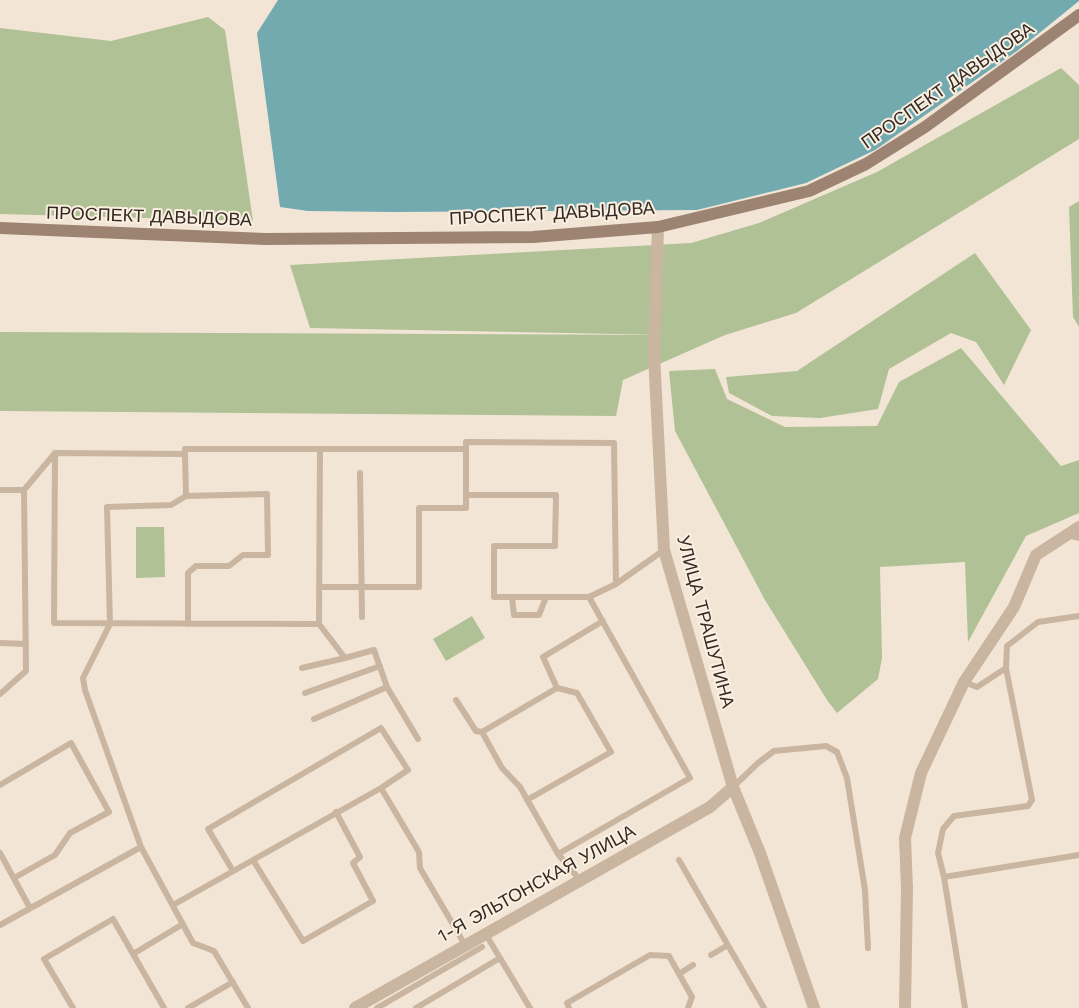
<!DOCTYPE html>
<html>
<head>
<meta charset="utf-8">
<style>
	body { margin:0 }
	canvas { display:block; background:#f2e5d5 }
</style>
</head>
<body>
<canvas width="1079" height="1008"></canvas>
<script>
const ctx = document.querySelector('canvas').getContext('2d');
ctx.lineJoin = 'round';
function fillPath(path, color) {
  ctx.fillStyle = color;
  ctx.fill(path, 'evenodd');
}
function shape(rows) {
  const path = new Path2D();
  for (const r of rows) {
    path.moveTo(r[0], r[1]);
    for (let i = 2; i < r.length; i += 2) path.lineTo(r[i], r[i + 1]);
  }
  return path;
}
function strokePath(path, color, width, dash) {
  ctx.strokeStyle = color;
  ctx.lineWidth = width;
  ctx.lineCap = dash ? 'butt' : 'round';
  ctx.setLineDash(dash || []);
  ctx.stroke(path);
}
function write(font, color, halo, rows, align = 'center') {
  ctx.font = font + ' "Work Sans",sans-serif';
  ctx.lineWidth = 4;
  ctx.setLineDash([]);
  ctx.textBaseline = 'middle';
  ctx.strokeStyle = halo;
  ctx.fillStyle = color;
  for (const [text, x, y, turn = 0] of rows) {
    ctx.save();
    ctx.translate(x, y);
    ctx.rotate((+turn || 0) * Math.PI / 180);
    ctx.textAlign = isNaN(turn) ? turn : align;
    if (halo) ctx.strokeText(text, 0, 0);
    ctx.fillText(text, 0, 0);
    ctx.restore();
  }
}
fillPath(shape([
	[208,17,225,30,253,221,0,214,0,28,111,41],
	[1061,68,1079,85,1079,139,796,313,725,335,623,380,616,416,0,411,0,332,669,335,310,328,290,265,691,243,759,223,877,172],
	[1079,201,1079,327,1073,317,1069,207],
	[975,253,1031,330,1004,385,976,342,951,333,889,369,878,409,820,418,772,416,729,393,726,377,797,371],
	[961,348,1061,466,1079,460,1079,513,1026,536,968,642,965,562,880,567,882,658,878,679,837,713,827,700,765,600,675,431,669,371,715,369,727,399,785,427,877,426,899,382],
	[136,527,164,527,165,577,136,578],
	[472,616,485,638,446,661,433,639]
]), '#b0c195');
fillPath(shape([
	[278,0,1079,0,1079,1,1017,51,875,150,806,183,697,210,394,212,308,211,280,207,257,33]
]), '#73aab0');
strokePath(shape([
	[55,453,54,623,319,624,320,449],
	[185,454,186,496],
	[360,473,362,617],
	[0,490,24,490],
	[466,495,466,449],
	[1068,535,1079,538],
	[319,587,419,587,419,508,466,508,466,495,556,495,555,546,494,546,494,597,589,597],
	[512,597,514,615,539,615,546,597],
	[1079,616,1038,622,1007,646,1006,668,1032,800,1028,806,954,816,943,829,938,853,944,877,1079,855],
	[188,624,188,573,196,566,229,566,243,555,268,555,267,494,186,496,171,505,107,507,110,624,83,678,85,690,141,847,193,943,214,951,248,1008],
	[319,624,345,658,374,650,387,687,418,739],
	[0,643,26,644],
	[302,668,345,658],
	[964,682,977,687,1006,668],
	[305,693,380,666],
	[0,694,26,671,24,490,55,453,185,454,185,449,466,449,466,442,614,443,616,584],
	[456,700,476,731,482,732,502,768,520,787,558,854,580,880],
	[314,719,387,687],
	[482,732,557,688,543,657,603,621],
	[0,785,71,743,109,812,70,833,55,855,14,878],
	[733,787,758,763,774,751,826,746,837,752,847,778,865,890,868,948],
	[527,800,611,752,577,693,557,688],
	[0,853,30,908],
	[558,854,690,778,589,597,616,584,664,550],
	[253,860,303,941,373,901,353,863,360,857,336,812],
	[679,860,764,1008],
	[233,871,208,829,381,728,408,770,381,788],
	[944,877,965,1008],
	[173,905,381,788,419,852,420,868,465,945],
	[0,925,141,847],
	[485,933,530,1008],
	[133,954,183,924],
	[711,955,728,945],
	[679,974,693,965],
	[73,1008,44,959,113,919,164,1008],
	[188,1008,233,982],
	[377,1008,482,947],
	[416,1008,500,958],
	[569,1008,567,1003,650,955,669,956,692,997,688,1008]
]), '#cab5a1', 6);
strokePath(shape([
	[658,227,654,355,664,550,733,787,760,853,814,1008],
	[355,1008,710,807,733,787],
	[905,1008,907,888,905,838,921,773,964,682,1014,607,1036,555,1079,527]
]), '#cab5a1', 12);
strokePath(shape([
	[0,228,265,239,533,237,658,227,809,191,866,164,925,127,1079,15]
]), '#9d8472', 12);
write('18px', '#332a24', '#faefe1', [
	["ПРОСПЕКТ ДАВЫДОВА",948,86,-35],
	["ПРОСПЕКТ ДАВЫДОВА",552,214,-3],
	["ПРОСПЕКТ ДАВЫДОВА",149,217,2],
	["УЛИЦА ТРАШУТИНА",705,622,75],
	["1-Я ЭЛЬТОНСКАЯ УЛИЦА",537,884,-29]
]);
</script>
</body>
</html>
